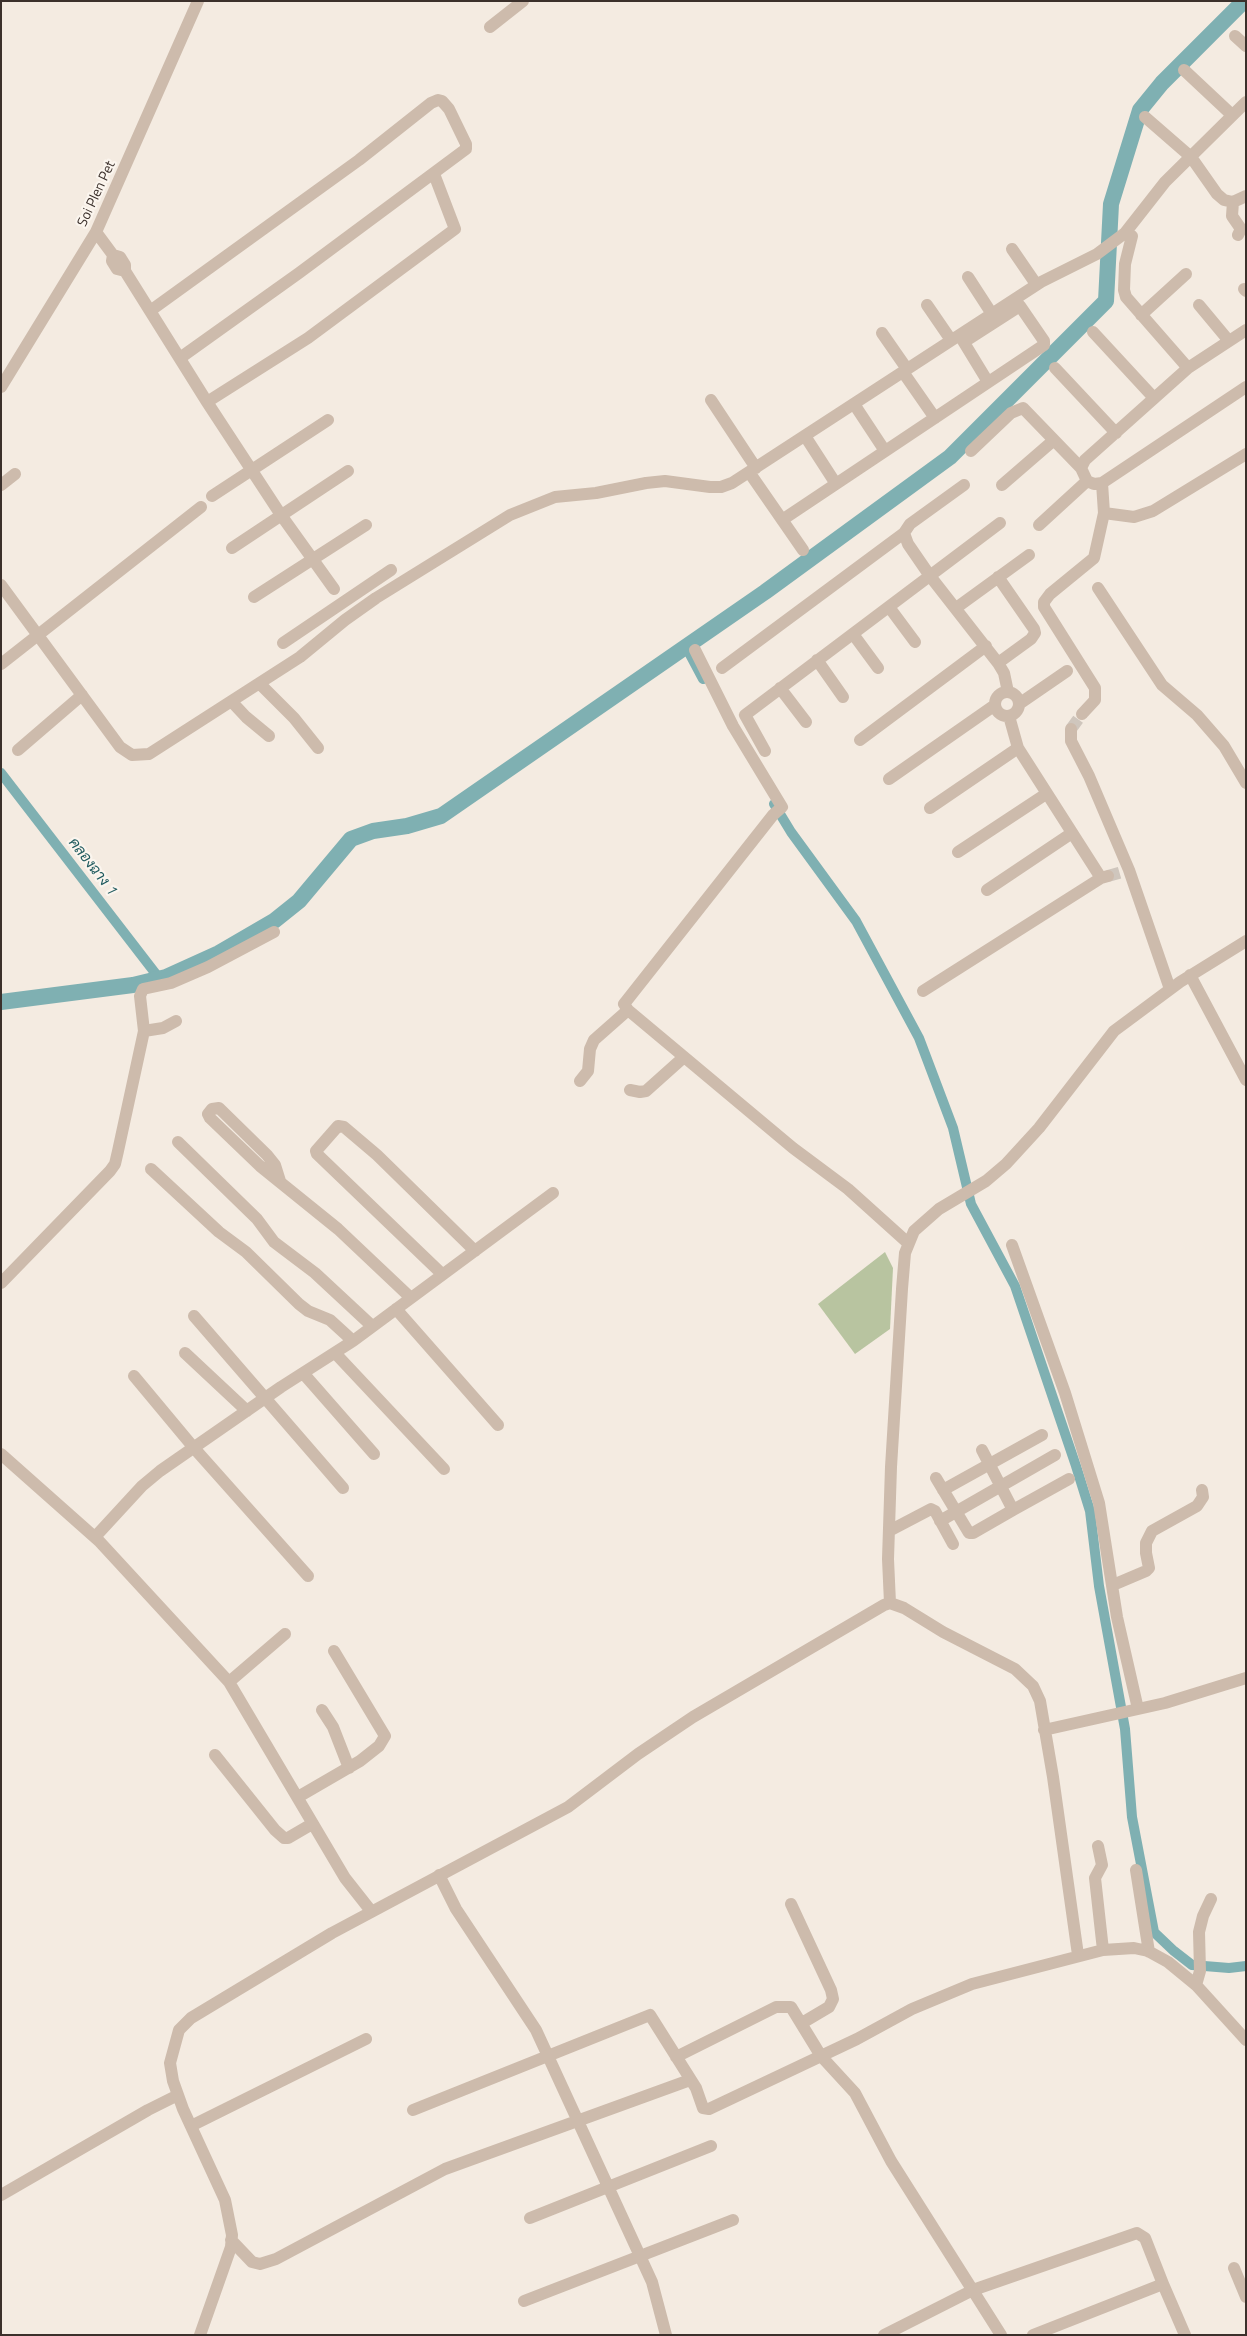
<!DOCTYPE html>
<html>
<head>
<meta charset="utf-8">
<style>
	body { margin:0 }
	#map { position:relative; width:1247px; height:2336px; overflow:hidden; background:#f4ebe1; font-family:"Titillium Web",sans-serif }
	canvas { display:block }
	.frame { position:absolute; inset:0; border:2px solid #3b302b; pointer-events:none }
</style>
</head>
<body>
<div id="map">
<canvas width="1247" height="2336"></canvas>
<div class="frame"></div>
</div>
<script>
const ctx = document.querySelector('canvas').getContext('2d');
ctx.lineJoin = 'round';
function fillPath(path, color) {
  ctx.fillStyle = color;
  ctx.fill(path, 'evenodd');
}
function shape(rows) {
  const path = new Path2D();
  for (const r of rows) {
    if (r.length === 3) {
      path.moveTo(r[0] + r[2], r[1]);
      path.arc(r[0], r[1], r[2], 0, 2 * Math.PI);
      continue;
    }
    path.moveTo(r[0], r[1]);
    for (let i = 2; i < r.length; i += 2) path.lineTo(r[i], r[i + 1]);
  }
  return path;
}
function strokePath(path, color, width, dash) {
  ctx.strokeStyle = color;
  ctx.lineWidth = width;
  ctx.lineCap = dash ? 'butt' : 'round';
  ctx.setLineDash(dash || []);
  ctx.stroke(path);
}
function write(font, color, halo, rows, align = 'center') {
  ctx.font = font + ' "Titillium Web",Sarabun,sans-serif';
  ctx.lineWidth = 4.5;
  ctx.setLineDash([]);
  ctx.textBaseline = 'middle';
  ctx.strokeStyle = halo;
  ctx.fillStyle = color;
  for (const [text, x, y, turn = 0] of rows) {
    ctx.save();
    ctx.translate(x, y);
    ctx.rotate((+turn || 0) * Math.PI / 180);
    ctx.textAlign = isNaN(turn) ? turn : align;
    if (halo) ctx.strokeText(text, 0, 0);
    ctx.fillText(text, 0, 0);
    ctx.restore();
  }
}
fillPath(shape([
	[885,1252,893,1268,890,1329,855,1354,818,1304]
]), '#b8c4a0');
strokePath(shape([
	[686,647,703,679],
	[1,773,159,978],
	[774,804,791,832,856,921,919,1038,953,1128,971,1204,1015,1286,1076,1466,1090,1511,1099,1586,1125,1729,1132,1817,1154,1932,1174,1951,1192,1965,1229,1968,1246,1966]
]), '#7fb0b2', 10);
strokePath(shape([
	[1,1002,133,985,166,977,219,953,274,921,299,901,351,839,373,831,407,826,441,816,765,592,950,457,1106,301,1111,204,1140,110,1162,83,1244,1]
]), '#7fb0b2', 16);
strokePath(shape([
	[1071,729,1082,714],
	[1108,876,1122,872]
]), '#cfc6bd', 12, [12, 6]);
strokePath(shape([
	[490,27,523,1],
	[1235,36,1246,46],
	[1184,70,1232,115],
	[1145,117,1191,157,1217,194,1224,200,1233,202,1246,196],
	[1233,202,1232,216,1241,229,1238,235],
	[96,232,113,255,112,261,117,269,125,271],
	[1132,236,1125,264,1124,290,1126,297,1188,368,1246,330],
	[1012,249,1036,284],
	[113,255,120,257,125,265,125,271,207,402,281,515,334,589],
	[968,277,992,314],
	[1244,289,1246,291],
	[927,305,951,340],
	[1199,305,1229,341],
	[150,311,359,160,431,103,438,100,442,101,449,109,466,144,466,149,299,273,180,358],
	[1141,315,1186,274],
	[1093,332,1154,398],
	[882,333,907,369],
	[960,336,988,382],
	[1055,368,1116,433],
	[1188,368,1085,460,1081,468,1087,481,1094,484,1102,483,1246,387],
	[903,372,935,418],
	[1,387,96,232,198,1],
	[711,400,756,468],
	[207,402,308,338,455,229,434,174],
	[854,404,885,451],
	[805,436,836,484],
	[971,451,1011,413,1023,408,1081,468],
	[749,472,803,550],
	[1,485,15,474],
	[964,485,910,524,904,533,908,544,930,576,998,663,1004,673,1008,692],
	[1002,485,1054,440],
	[212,496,328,420],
	[1104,513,1134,517,1153,511,1246,454],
	[782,520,1044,345,1044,341,1020,306,964,342],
	[1039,525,1087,481],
	[232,548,348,471],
	[1,585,120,747,132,755,149,754,300,657,345,620,376,598,510,515,555,497,596,493,646,483,665,481,710,487,721,487,732,483,1041,282,1097,254,1125,233,1165,182,1246,102],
	[1098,588,1162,685,1197,715,1224,746,1246,783],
	[254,597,366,525],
	[889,607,915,642],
	[956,608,1029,555],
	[853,634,878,668],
	[283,643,391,570],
	[695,650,733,726,782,807,773,815,624,1004,628,1010,793,1148,848,1189,908,1243],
	[817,660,843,697],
	[998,663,1031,639,1035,633,1034,629,998,577],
	[1,664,201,507],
	[722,668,904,533],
	[260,684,294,718,318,748],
	[780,688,806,722],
	[1007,704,12],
	[232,702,246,717,269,736],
	[1019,704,1067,671],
	[1082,714,1095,700,1095,688,1044,607,1044,602,1050,594,1094,558,1104,513,1102,483],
	[1009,716,1018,748,1101,878],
	[1071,729,1071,741,1089,776,1129,870,1170,989],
	[860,740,986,646],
	[18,750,82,695],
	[765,751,745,715,1000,523],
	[889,779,995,705],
	[930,808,1018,748],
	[958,852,1046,794],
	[987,890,1072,833],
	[1190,975,1246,1080],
	[923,991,1101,878,1108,876],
	[144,1031,140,996,143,989,171,983,208,967,274,932],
	[580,1081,588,1071,590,1049,594,1040,628,1010],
	[630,1090,640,1092,646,1091,684,1057],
	[178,1142,257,1219,274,1242,315,1273,372,1326],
	[151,1169,219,1232,246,1252,299,1304,308,1311,330,1320,353,1341],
	[280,1181,275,1165,267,1155,219,1108,212,1109,208,1114,210,1118,260,1166,338,1229,411,1298],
	[1012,1245,1065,1393,1099,1503,1117,1617,1138,1709],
	[442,1274,317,1154,316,1151,338,1126,344,1127,377,1155,475,1251],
	[1,1283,110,1171,115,1164,118,1151,144,1031,163,1028,176,1021],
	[396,1309,498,1425],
	[194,1316,343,1488],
	[185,1353,247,1411],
	[335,1353,444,1469],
	[303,1373,374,1454],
	[134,1376,194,1448,308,1576],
	[1,1454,99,1541,229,1682,345,1878,371,1911],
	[936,1478,969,1533,973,1533,1013,1510,982,1450],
	[943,1490,1042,1435],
	[1013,1510,1069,1479],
	[940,1521,1055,1455],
	[889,1531,931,1509,935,1511,953,1544],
	[95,1537,142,1486,160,1471,281,1387,353,1341,553,1193],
	[1113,1585,1146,1571,1149,1568,1146,1553,1146,1543,1152,1531,1197,1506,1203,1497,1202,1490],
	[890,1603,888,1559,891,1467,902,1289,905,1253,914,1231,939,1209,986,1181,1006,1164,1039,1128,1114,1031,1180,982,1246,941],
	[229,1682,285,1634],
	[322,1710,333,1727,349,1768],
	[1044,1730,1165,1703,1246,1678],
	[215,1755,275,1830,284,1838,288,1838,312,1824],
	[298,1797,360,1761,379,1746,385,1736,334,1651],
	[1098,1846,1102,1865,1095,1878,1103,1950],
	[1136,1870,1149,1952],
	[439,1875,456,1909,536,2030,652,2282,666,2335],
	[791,1904,831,1990,833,1999,829,2007,802,2023],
	[1196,1985,1200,1971,1199,1932,1203,1916,1211,1899],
	[676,2057,776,2007,791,2007,821,2056,855,2093,891,2161,1001,2335],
	[413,2110,650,2015,696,2088,703,2108,709,2109,857,2039,912,2009,972,1984,1103,1950,1134,1948,1148,1951,1168,1962,1196,1985,1246,2040],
	[191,2126,366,2039],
	[1,2195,148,2110,178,2095],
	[530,2218,711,2146],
	[231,2240,252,2262,260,2264,276,2259,445,2169,690,2080],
	[1234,2268,1246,2297],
	[524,2301,733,2220],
	[200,2335,231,2247,232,2235,225,2200,183,2109,173,2081,170,2063,179,2030,191,2018,332,1933,568,1807,638,1754,693,1717,884,1605,890,1603,904,1608,943,1632,1015,1669,1033,1686,1040,1701,1053,1777,1078,1955],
	[884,2335,973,2290,1137,2233,1145,2238,1163,2284],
	[1033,2335,1163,2284,1185,2335]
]), '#cdbbac', 12);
write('14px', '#3b302b', '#fbf5ee', [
	["Soi Plen Pet",97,194,-65]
]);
write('italic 15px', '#1f5a5e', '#fbf5ee', [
	["คลองฉาง 1",92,867,52]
]);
</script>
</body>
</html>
